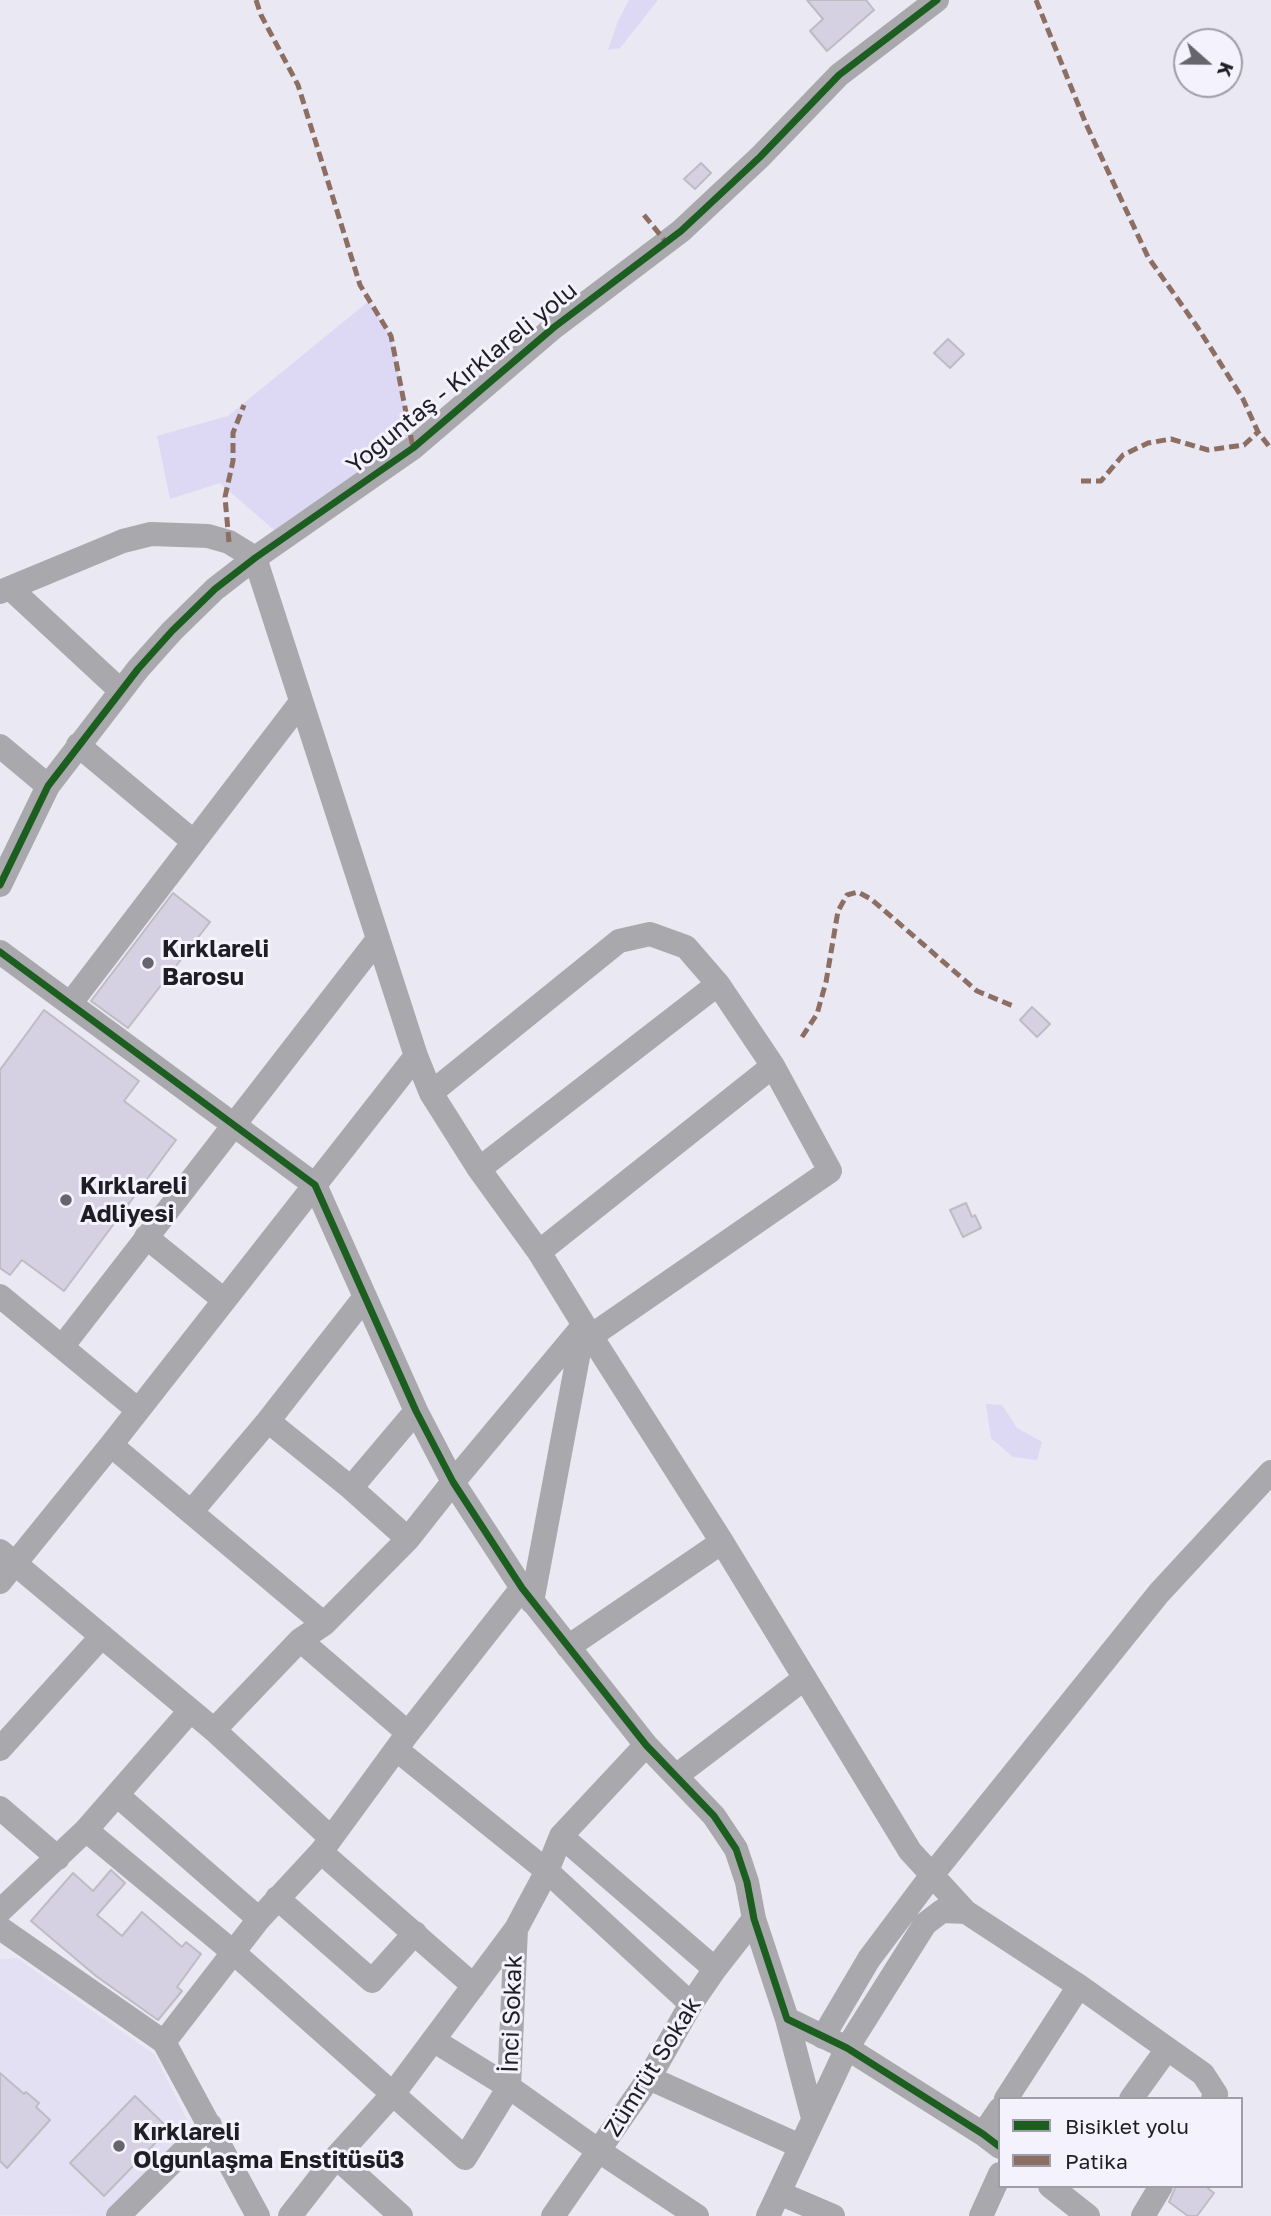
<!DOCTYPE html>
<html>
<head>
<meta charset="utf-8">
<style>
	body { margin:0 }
	#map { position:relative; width:1271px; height:2216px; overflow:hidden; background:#eae8f2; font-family:"Golos Text",sans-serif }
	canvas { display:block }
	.legend { position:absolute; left:998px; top:2097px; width:245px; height:91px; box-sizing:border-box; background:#f4f2fd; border:2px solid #9f9da7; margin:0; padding:9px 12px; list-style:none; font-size:21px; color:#1f1e25 }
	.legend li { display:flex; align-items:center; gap:14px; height:35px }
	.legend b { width:35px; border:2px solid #9f9da7 }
	.north { position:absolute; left:1173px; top:28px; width:70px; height:70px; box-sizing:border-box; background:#f4f2fd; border:2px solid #9f9da7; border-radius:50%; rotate:111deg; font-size:19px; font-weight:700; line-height:28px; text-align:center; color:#1f1e25 }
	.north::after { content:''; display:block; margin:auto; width:24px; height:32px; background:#66656d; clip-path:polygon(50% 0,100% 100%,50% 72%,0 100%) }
</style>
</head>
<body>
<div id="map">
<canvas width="1271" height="2216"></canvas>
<ul class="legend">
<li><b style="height:9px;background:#1b5e20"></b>Bisiklet yolu</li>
<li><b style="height:9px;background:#8d6e63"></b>Patika</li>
</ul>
<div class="north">K</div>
</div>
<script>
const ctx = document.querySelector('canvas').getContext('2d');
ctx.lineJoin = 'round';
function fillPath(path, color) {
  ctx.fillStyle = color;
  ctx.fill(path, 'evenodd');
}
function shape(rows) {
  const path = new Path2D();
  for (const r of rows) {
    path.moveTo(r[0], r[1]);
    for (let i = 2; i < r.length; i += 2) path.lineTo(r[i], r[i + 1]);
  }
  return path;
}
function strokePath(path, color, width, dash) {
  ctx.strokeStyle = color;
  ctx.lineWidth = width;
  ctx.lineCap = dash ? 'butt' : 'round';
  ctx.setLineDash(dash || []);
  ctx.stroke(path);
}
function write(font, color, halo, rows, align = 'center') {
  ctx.font = font + ' "Golos Text",sans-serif';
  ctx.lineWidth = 6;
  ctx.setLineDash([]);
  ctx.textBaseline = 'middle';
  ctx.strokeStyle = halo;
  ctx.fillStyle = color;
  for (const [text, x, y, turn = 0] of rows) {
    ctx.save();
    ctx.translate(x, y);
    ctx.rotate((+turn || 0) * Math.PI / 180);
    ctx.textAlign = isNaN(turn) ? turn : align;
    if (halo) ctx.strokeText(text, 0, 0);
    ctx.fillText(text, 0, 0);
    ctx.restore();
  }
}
fillPath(shape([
	[17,1958,155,2055,189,2124,185,2148,117,2216,0,2215,0,1959]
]), '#e3e0f3');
fillPath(shape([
	[629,0,658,0,620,48,608,50,618,21],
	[369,301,391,336,411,435,274,530,220,483,170,499,157,436,228,416],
	[986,1404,1002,1405,1017,1428,1042,1442,1037,1460,1013,1457,991,1438]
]), '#ddd8f4');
const building = shape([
	[807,0,866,0,874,10,827,51,810,31,823,19,807,0],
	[701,163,711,173,695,189,684,179,701,163],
	[948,339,964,354,950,368,934,353,948,339],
	[173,893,210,922,128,1028,91,1001,173,893],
	[1032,1007,1050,1024,1037,1037,1020,1020,1032,1007],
	[44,1010,139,1081,124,1101,176,1140,64,1291,22,1260,10,1275,0,1268,0,1070,44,1010],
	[966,1203,972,1217,975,1215,981,1228,963,1237,950,1210,966,1203],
	[111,1870,125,1883,97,1915,122,1936,142,1912,182,1947,186,1942,201,1954,177,1987,182,1991,158,2020,96,1976,31,1921,73,1873,93,1891,111,1870],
	[0,2073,24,2094,26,2092,39,2103,36,2107,50,2120,7,2168,0,2161,0,2073],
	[135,2096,169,2129,104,2196,70,2163,135,2096],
	[1176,2186,1205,2186,1214,2193,1197,2216,1188,2216,1169,2202,1176,2186]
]);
fillPath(building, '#d5d1e3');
strokePath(building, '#bdbcc3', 2);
strokePath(shape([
	[10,588,121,691],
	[0,592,123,541,151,534,208,536,229,542,255,558,416,1056,431,1093,479,1169,539,1252,584,1325,532,1602],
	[78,745,194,842],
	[0,746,48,786],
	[0,885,48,786,138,669,172,631,215,589,255,558,413,448,553,328,681,231,760,157,839,75,937,0],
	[0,952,315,1185,416,1411,453,1482,522,1588,646,1745,714,1816,736,1849,747,1882,754,1919,787,2019,847,2048,983,2134,1000,2147],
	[70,1004,301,702],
	[431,1093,619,941,650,934,686,947,718,984,773,1066,539,1252],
	[479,1169,718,984],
	[146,1237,224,1300],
	[0,1296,138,1410],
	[591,1336,830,1171,773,1066],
	[62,1347,378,939],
	[268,1421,365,1297],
	[111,1445,324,1624],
	[351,1488,416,1411],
	[192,1511,268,1421,351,1488,408,1539],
	[722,1542,910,1851,966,1912],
	[0,1551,214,1730,331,1838],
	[0,1582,111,1445,416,1056],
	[300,1640,408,1733],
	[214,1730,300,1640,324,1624,408,1539,453,1482,584,1325,722,1542,568,1647],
	[0,1749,102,1636],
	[397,1750,547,1871,691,2004],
	[676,1776,805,1678],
	[117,1795,259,1919],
	[0,1808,58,1858],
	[86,1830,233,1952,465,2158,509,2087,516,1929],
	[561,1836,715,1969],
	[321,1852,474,1986],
	[277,1898,372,1981,415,1933],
	[0,1911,86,1830,190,1711],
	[0,1928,164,2042,258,2216],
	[787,2019,813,2118],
	[823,2037,869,1959,932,1875,1159,1593,1271,1472],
	[433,2040,509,2087,599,2151,697,2216],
	[164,2042,259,1919,321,1852,408,1733,522,1588],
	[649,2078,800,2146],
	[1006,2099,1079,1986,1203,2074,1216,2094,1213,2099],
	[1131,2099,1167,2049],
	[983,2134,1000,2109],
	[336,2157,401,2216],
	[1050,2186,1088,2216],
	[779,2193,833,2216],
	[118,2216,210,2125],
	[290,2216,336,2157,393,2094,516,1929,547,1871,561,1836,646,1745],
	[553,2216,649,2078,691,2004,715,1969,754,1919],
	[768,2216,847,2048,925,1924,942,1911,966,1912,1079,1986],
	[981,2216,1000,2174],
	[1143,2216,1161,2186]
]), '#a9a8ad', 24);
strokePath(shape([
	[256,0,261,15,298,85,360,285,391,336,413,448],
	[1036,0,1086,124,1148,257,1198,328,1243,399,1258,432,1271,449],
	[644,215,666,242],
	[1081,481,1101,481,1123,455,1148,443,1171,439,1208,450,1244,445,1258,432],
	[229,542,225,497,233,461,233,433,244,405],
	[802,1037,817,1014,826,982,838,911,847,895,858,892,871,899,977,991,1013,1006]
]), '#8d6e63', 5, [10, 5]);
strokePath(shape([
	[0,885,48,786,138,669,172,631,215,589,255,558,413,448,553,328,681,231,760,157,839,75,937,0],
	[0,952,315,1185,416,1411,453,1482,522,1588,646,1745,714,1816,736,1849,747,1882,754,1919,787,2019,847,2048,983,2134,1000,2147]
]), '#1b5e20', 7);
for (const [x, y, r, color] of [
	[148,963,7,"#66656d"],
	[66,1200,7,"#66656d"],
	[119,2146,7,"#66656d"]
]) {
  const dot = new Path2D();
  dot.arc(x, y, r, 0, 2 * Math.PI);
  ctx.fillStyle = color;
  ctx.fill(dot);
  strokePath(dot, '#f4f2fd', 2.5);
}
write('24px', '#1f1e25', '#f4f2fd', [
	["Yoğuntaş - Kırklareli yolu",462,378,-39],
	["İnci Sokak",512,2014,-88],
	["Zümrüt Sokak",653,2067,-58]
]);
write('bold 24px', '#1f1e25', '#f4f2fd', [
	["Kırklareli",162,949],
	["Barosu",162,977],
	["Kırklareli",80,1186],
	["Adliyesi",80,1214],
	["Kırklareli",133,2132],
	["Olgunlaşma Enstitüsü3",133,2160]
], 'left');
</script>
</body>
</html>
